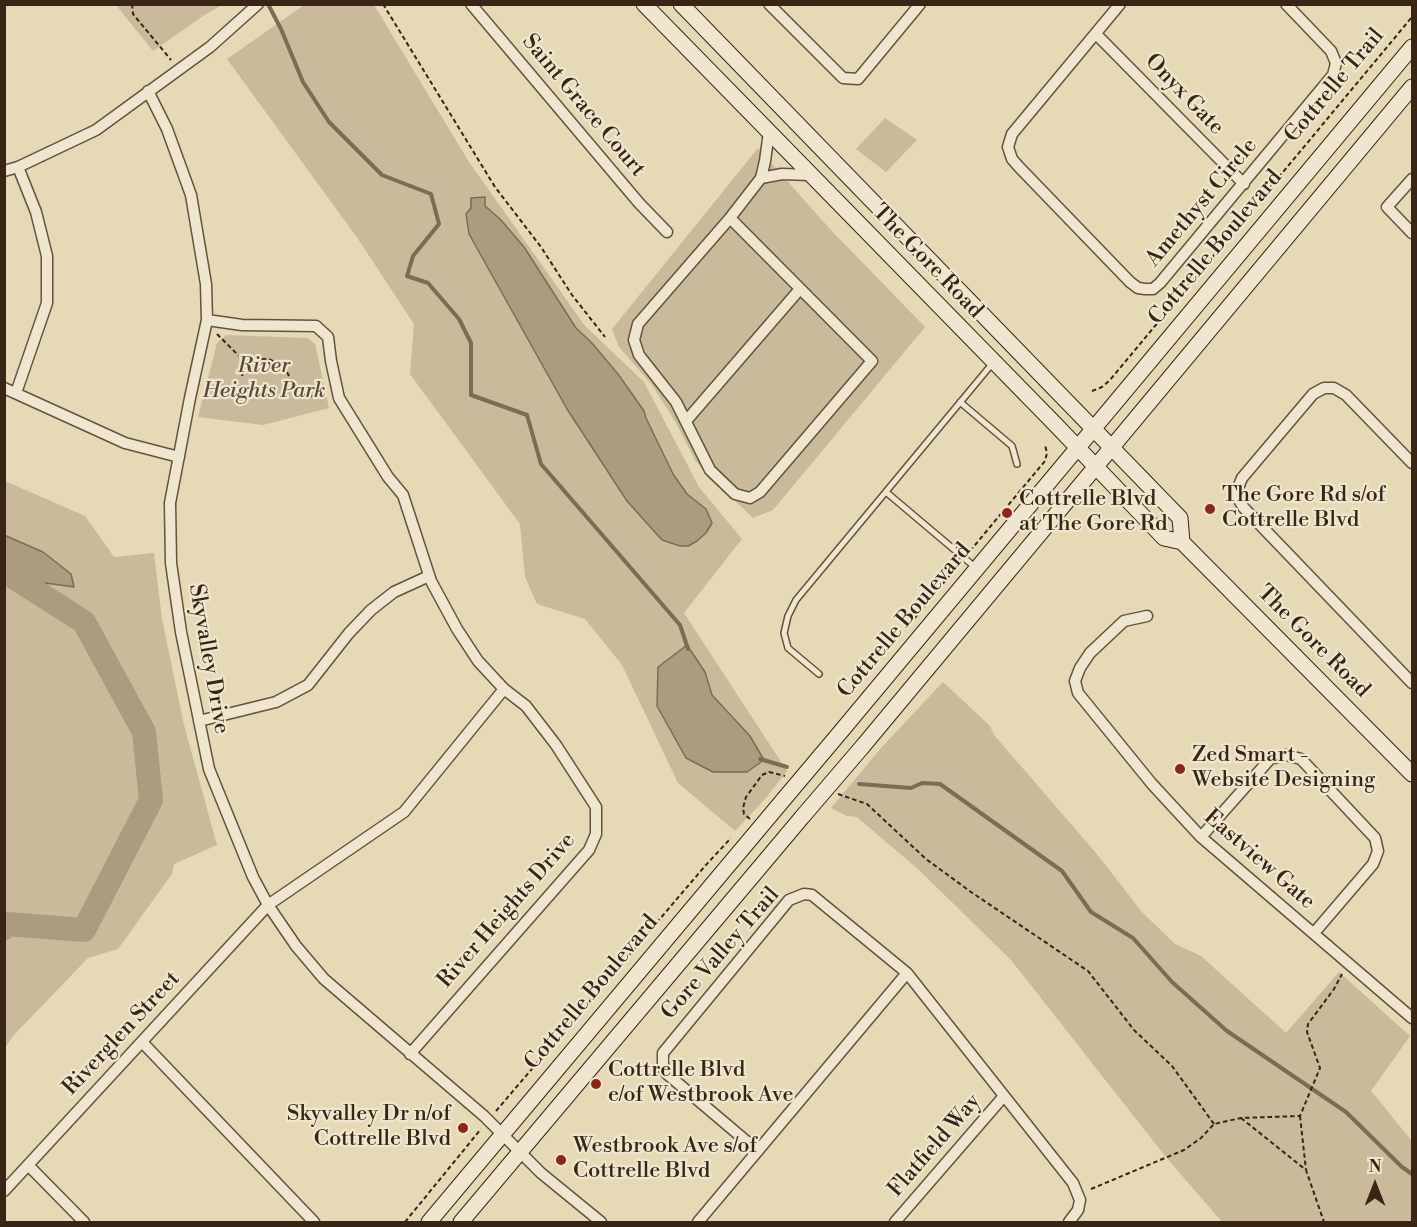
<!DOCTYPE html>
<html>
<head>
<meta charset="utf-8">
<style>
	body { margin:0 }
	#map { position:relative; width:1417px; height:1227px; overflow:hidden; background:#e6d9b5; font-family:"Libre Bodoni",serif }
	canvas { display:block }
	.frame { position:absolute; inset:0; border:6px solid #382515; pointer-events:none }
	.north { position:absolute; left:1345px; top:1155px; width:60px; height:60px; -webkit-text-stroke:4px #efe6cf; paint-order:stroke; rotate:0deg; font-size:16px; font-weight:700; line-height:24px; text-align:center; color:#382515 }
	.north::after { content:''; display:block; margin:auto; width:21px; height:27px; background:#382515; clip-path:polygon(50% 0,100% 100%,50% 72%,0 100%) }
</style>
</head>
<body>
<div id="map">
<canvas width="1417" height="1227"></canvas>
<div class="frame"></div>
<div class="north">N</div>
</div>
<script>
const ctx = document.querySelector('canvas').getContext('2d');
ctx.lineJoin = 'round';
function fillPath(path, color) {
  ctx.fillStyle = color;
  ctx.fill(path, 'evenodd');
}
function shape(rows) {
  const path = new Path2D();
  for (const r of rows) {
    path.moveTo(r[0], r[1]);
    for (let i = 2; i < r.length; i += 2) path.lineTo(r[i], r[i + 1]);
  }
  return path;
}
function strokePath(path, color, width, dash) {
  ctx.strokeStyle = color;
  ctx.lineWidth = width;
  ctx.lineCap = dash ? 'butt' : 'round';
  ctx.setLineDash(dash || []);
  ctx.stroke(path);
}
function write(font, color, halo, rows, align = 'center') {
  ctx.font = font + ' "Libre Bodoni",serif';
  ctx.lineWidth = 4.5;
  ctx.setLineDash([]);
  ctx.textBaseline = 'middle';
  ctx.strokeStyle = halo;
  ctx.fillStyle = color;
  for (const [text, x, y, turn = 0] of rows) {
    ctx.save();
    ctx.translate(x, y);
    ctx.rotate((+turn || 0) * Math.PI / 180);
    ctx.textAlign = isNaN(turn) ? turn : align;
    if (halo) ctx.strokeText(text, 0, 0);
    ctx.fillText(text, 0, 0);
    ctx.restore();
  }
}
fillPath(shape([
	[116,5,116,4,222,5,203,16,153,51],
	[304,5,374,5,469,162,585,326,644,382,699,487,742,539,684,613,787,771,766,798,735,831,678,783,622,665,585,619,537,604,525,577,520,524,410,374,414,324,358,239,227,59],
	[885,118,917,140,886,172,856,149],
	[758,148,829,228,925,327,773,510,753,518,704,471,695,460,676,423,652,385,619,347,612,329],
	[226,335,308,338,315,344,329,408,263,425,198,417,217,343],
	[5,481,85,516,114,557,154,553,162,619,184,725,217,845,174,864,172,874,118,949,88,958,13,1036,5,1048],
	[943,682,990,726,994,735,1096,853,1142,912,1175,944,1201,956,1286,1033,1339,972,1410,1036,1371,1091,1412,1141,1412,1222,1222,1222,1165,1156,1011,960,920,871,857,817,847,816,831,808,881,748]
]), '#c8ba9a');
const water = shape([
	[485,197,485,206,500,219,524,247,576,328,591,342,618,374,644,411,646,418,673,474,687,494,706,509,712,523,706,533,697,541,688,546,680,546,662,540,627,501,567,409,469,234,466,214,471,208,471,198,485,197],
	[4,535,43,552,71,574,74,587,38,582,5,566,4,535],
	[687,645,705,672,712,695,750,736,764,760,747,772,713,772,686,758,657,706,658,667,687,645]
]);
fillPath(water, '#ab9c7f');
strokePath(water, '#7d6c55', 1.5);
strokePath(shape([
	[268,4,281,29,303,82,329,122,382,175,431,194,439,224,413,256,407,276,428,283,459,319,471,343,471,395,527,415,541,464,680,625,688,649],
	[760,759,787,767],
	[859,784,911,788,922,783,940,784,1062,871,1091,912,1133,938,1172,982,1227,1031,1346,1112,1402,1167,1412,1174]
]), '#7d6c55', 4);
strokePath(shape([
	[4,571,84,622,144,732,151,800,84,930,7,924,4,928]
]), '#ab9c7f', 24);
const lane = shape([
	[960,402,1012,446,1017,464],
	[886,492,976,568],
	[819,674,788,648,784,633,788,616,796,600,992,364]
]);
const street = shape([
	[471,4,639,203,667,232],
	[769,4,843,78,858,79,920,4],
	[1120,4,1012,134,1008,147,1012,159,1019,167,1130,282,1138,288,1145,289,1153,289,1160,283,1333,75,1336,63,1331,51,1286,4],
	[1096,34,1244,184],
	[148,91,167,129,191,195,206,284,207,320,190,398,170,503,171,563,181,632,209,769,253,877,268,905,296,946,324,979,484,1116,541,1173,601,1222],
	[4,171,18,167,96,130,210,47,258,4],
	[761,178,782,174,810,175],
	[1412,179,1387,207,1412,233],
	[730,218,872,361,760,492,750,498,735,494,710,470,676,402,639,355,634,340,638,324,730,218,761,178,765,161,769,132],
	[207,320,242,325,316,326,328,337,331,361,339,398,388,477,403,495,431,581,457,629,478,661,504,689,526,706,556,745,596,807,596,834,589,850,410,1054],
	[4,388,125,443,179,457],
	[16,393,47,303,47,256,36,212,18,167],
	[686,421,800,289],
	[1412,463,1346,395,1334,388,1324,388,1313,394,1242,478,1238,488,1238,498,1243,507,1412,683],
	[1147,616,1124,621,1090,653,1080,668,1075,681,1078,693,1152,784,1201,837,1412,1018],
	[199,721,276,702,308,685,349,633,371,610,394,592,429,576],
	[1201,837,1270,759,1286,755,1301,759,1375,838,1378,851,1373,864,1314,933],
	[142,1042,314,1222],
	[758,1151,667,1074,663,1068,663,1053,789,900,804,894,812,895,907,973,1073,1183,1080,1200,1078,1210,1069,1222],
	[28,1165,84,1222],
	[4,1191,268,905,404,812,504,689],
	[698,1222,907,973],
	[895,1222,1004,1096]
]);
const secondary = shape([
	[644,4,1055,424,1164,538,1182,542,1412,774],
	[681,4,1180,518,1182,542],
	[843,729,1412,47],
	[863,746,1412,87],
	[429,1222,784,799],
	[461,1222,803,816]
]);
strokePath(lane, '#64523d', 8);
strokePath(street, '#64523d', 13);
strokePath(secondary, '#382515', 17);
strokePath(shape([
	[132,4,133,14,171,60],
	[383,4,495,187,541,247,572,295,605,337],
	[217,334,247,364],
	[242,376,245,365,249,361,255,359,269,359,279,364,287,372,294,387,302,395,308,397,325,394],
	[1092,391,1102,387,1110,380,1412,17],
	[970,551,1045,461,1047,453,1045,445],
	[905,630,958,565],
	[838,794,867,804,926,859,971,892,1088,971,1134,1030,1172,1066,1214,1124],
	[750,819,744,814,743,808,746,797,762,775,769,772,785,776],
	[496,1111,705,866,731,838],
	[1300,1116,1306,1170],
	[1241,1118,1306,1170,1324,1222],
	[1091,1189,1184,1150,1201,1138,1214,1124,1241,1118,1300,1116,1320,1068,1307,1032,1308,1024,1334,989,1342,974],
	[405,1222,481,1129]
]), '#382515', 2, [4.5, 3]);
strokePath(lane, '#efe6cf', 5);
strokePath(street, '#efe6cf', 10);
strokePath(secondary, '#efe6cf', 15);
const secondaryBridge = shape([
	[784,799,843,729],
	[803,816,863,746]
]);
strokePath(secondaryBridge, '#382515', 17, []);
strokePath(secondaryBridge, '#efe6cf', 15);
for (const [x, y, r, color] of [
	[1210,509,6,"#8f2418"],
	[1007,513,6,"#8f2418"],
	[1180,769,6,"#8f2418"],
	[596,1084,6,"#8f2418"],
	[463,1128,6,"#8f2418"],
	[561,1160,6,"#8f2418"]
]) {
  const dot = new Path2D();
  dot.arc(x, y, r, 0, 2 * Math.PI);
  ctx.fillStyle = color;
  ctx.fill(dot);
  strokePath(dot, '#efe6cf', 2);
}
write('22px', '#382515', '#efe6cf', [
	["Cottrelle Trail",1335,86,-50],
	["Onyx Gate",1184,95,46],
	["Saint Grace Court",583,106,50],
	["Amethyst Circle",1202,203,-50],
	["Cottrelle Boulevard",1216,248,-50],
	["The Gore Road",927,262,46],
	["Cottrelle Boulevard",905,621,-50],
	["The Gore Road",1313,642,45],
	["Skyvalley Drive",208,659,80],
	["Eastview Gate",1259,860,41],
	["River Heights Drive",507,911,-49],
	["Gore Valley Trail",721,954,-49],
	["Cottrelle Boulevard",592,993,-50],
	["Riverglen Street",122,1034,-47],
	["Flatfield Way",935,1146,-49]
]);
write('italic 22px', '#5c4a36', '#efe6cf', [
	["River",264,367],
	["Heights Park",264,392]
]);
write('22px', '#382515', '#efe6cf', [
	["The Gore Rd s/of",1222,496],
	["Cottrelle Blvd",1222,521],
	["Cottrelle Blvd",1019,500],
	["at The Gore Rd",1019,525],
	["Zed Smart -",1192,756],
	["Website Designing",1192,781],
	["Cottrelle Blvd",608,1071],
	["e/of Westbrook Ave",608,1096],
	["Skyvalley Dr n/of",451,1115,"right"],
	["Cottrelle Blvd",451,1140,"right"],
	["Westbrook Ave s/of",573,1147],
	["Cottrelle Blvd",573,1172]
], 'left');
</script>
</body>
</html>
